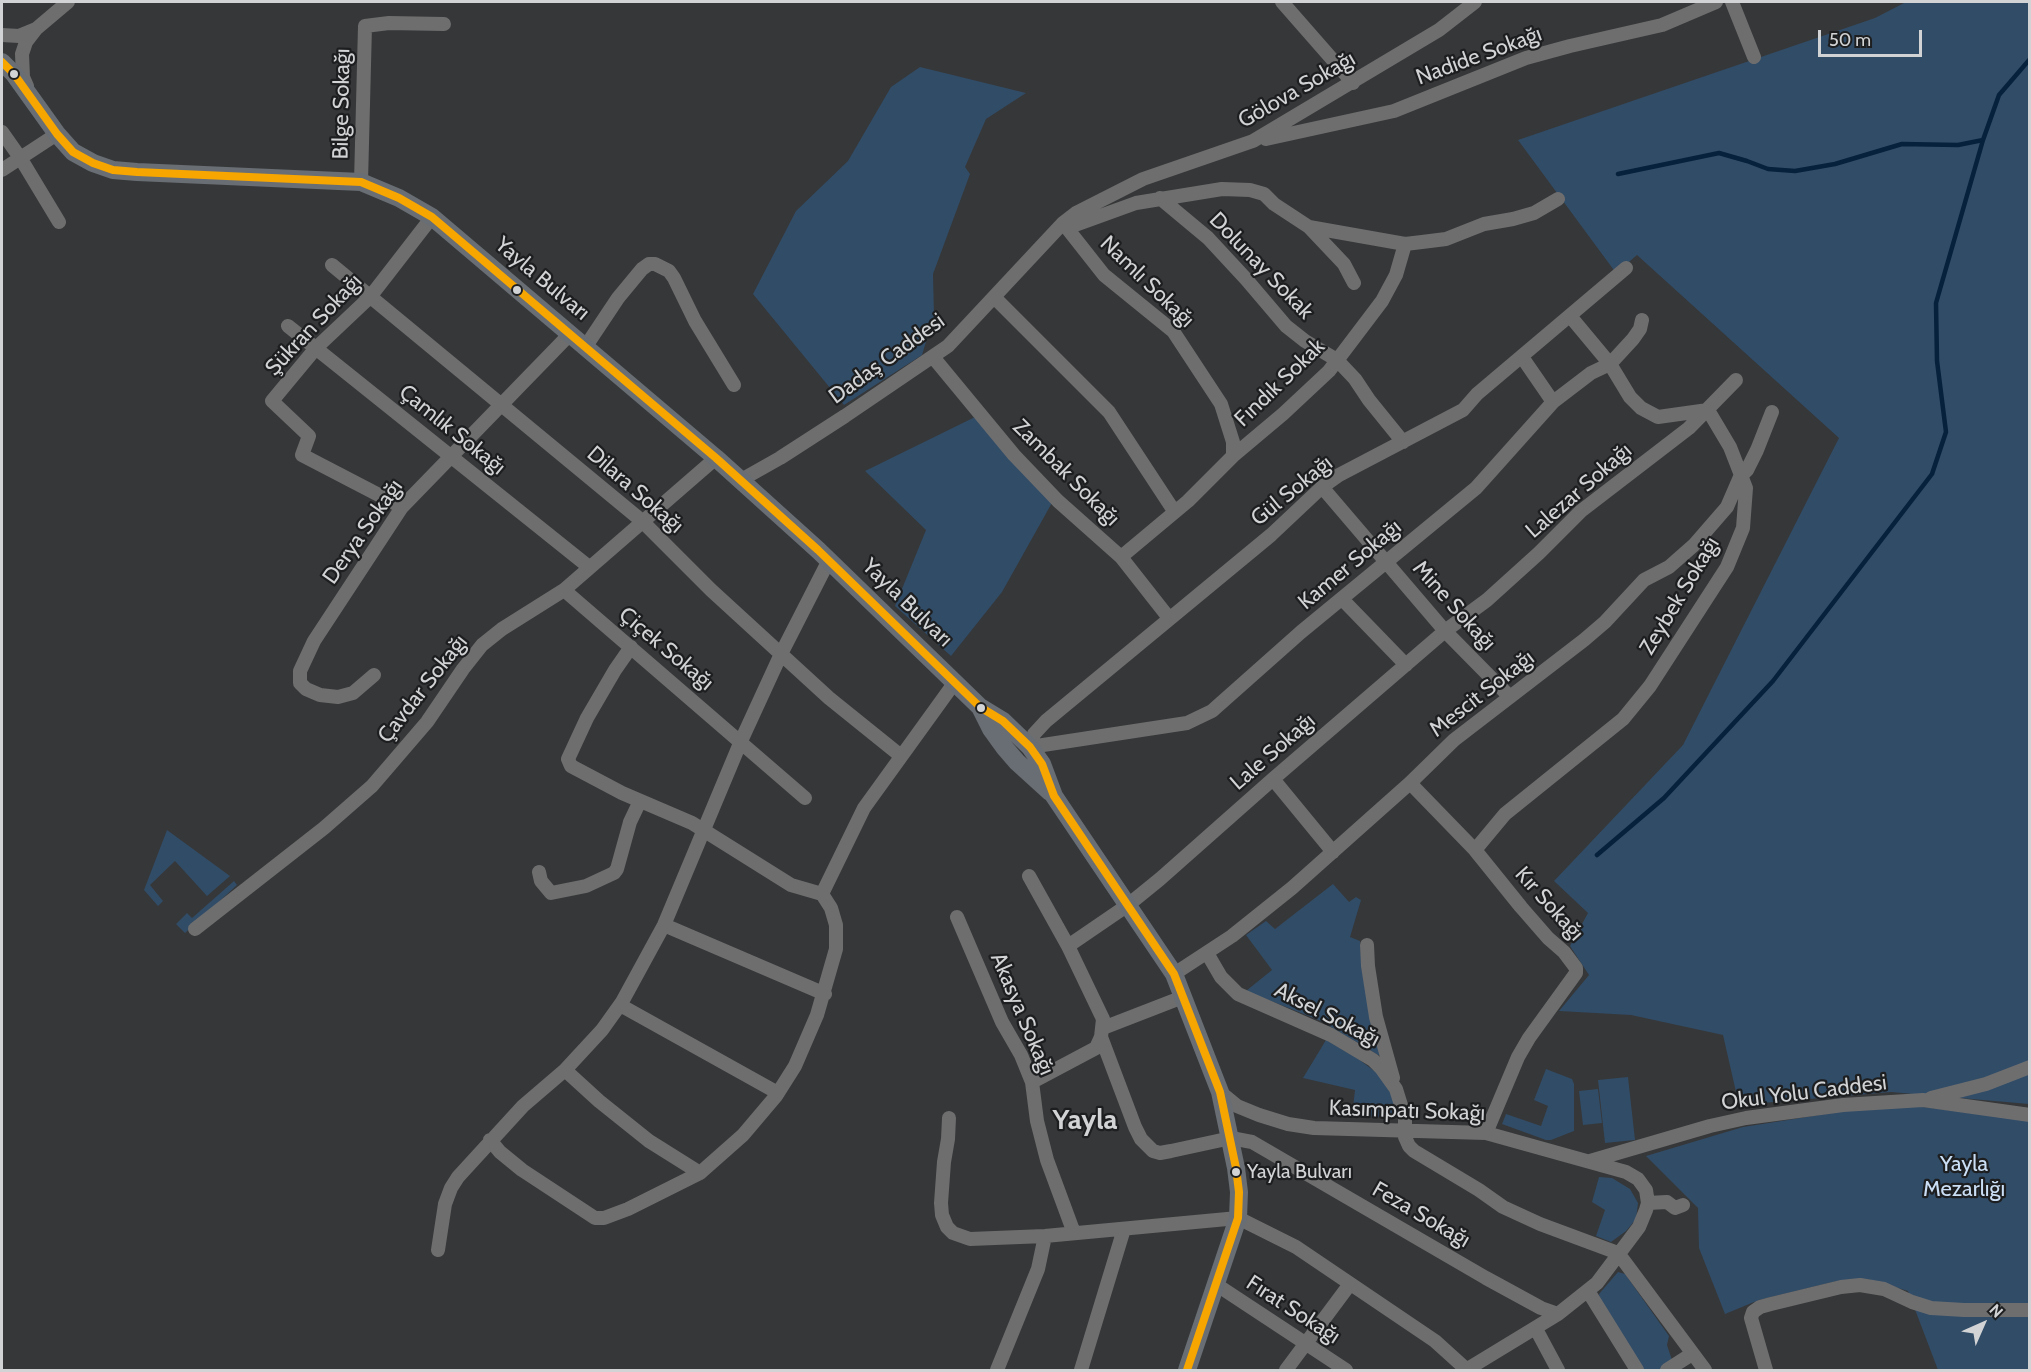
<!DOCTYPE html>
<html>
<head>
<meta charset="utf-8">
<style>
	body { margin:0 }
	#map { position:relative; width:2031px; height:1372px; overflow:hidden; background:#363738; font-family:Cabin,sans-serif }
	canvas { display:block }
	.frame { position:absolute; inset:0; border:3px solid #d1d3d4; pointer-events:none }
	.north { position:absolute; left:1953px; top:1294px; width:60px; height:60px; -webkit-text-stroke:4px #1d1e1f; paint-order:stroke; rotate:45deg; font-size:16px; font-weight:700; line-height:24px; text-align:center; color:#d1d3d4 }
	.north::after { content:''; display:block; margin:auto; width:21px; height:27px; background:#d1d3d4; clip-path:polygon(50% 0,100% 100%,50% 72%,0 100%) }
	.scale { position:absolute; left:1818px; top:30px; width:104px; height:27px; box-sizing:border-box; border:3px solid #d1d3d4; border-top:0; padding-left:8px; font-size:18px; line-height:21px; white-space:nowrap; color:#d1d3d4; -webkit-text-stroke:4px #1d1e1f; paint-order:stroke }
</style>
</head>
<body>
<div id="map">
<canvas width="2031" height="1372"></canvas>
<div class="frame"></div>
<div class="north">N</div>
<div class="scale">50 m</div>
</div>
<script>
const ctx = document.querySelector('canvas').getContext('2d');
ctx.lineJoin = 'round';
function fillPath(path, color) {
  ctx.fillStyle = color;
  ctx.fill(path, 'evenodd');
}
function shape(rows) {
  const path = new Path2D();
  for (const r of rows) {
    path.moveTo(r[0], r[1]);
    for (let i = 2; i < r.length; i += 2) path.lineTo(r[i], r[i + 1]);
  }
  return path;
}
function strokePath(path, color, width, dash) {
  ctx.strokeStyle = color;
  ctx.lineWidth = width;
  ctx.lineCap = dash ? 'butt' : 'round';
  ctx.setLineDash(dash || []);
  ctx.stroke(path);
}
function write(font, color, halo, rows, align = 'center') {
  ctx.font = font + ' Cabin,sans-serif';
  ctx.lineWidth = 4.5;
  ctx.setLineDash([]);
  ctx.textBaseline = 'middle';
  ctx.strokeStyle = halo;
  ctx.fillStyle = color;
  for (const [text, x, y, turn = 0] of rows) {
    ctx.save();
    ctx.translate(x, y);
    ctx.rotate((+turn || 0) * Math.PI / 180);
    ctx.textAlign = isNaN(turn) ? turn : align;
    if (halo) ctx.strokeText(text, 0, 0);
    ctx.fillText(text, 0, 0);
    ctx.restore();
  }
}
fillPath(shape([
	[1906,2,2029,2,2029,1104,1891,1092,1739,1105,1723,1035,1631,1015,1559,1011,1589,975,1570,946,1588,913,1554,881,1683,745,1839,438,1637,255,1616,273,1518,140,1875,18],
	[920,67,1026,93,986,119,965,167,970,174,933,274,934,316,922,355,844,405,753,294,796,211,848,161,891,87],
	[975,417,1053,501,1002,592,951,656,895,606,926,530,865,471],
	[167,830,230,876,207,896,175,861,150,885,163,901,158,906,144,890],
	[234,881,237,885,185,933,176,924,187,913,192,918],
	[1333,884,1349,902,1356,897,1361,900,1350,937,1360,941,1362,971,1380,1056,1321,1021,1246,991,1272,970,1246,935,1266,921,1275,929],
	[1326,1040,1357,1058,1377,1073,1392,1095,1397,1108,1396,1113,1392,1117,1352,1116,1355,1090,1303,1078],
	[1546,1069,1572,1079,1574,1084,1574,1131,1551,1140,1546,1140,1502,1124,1506,1114,1541,1126,1548,1106,1534,1100],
	[1628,1077,1635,1140,1605,1143,1598,1080],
	[1598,1089,1602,1123,1583,1125,1579,1091],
	[1898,1104,2029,1120,2029,1370,1938,1370,1908,1291,1867,1279,1837,1281,1759,1300,1725,1314,1699,1248,1698,1208,1646,1156,1743,1127,1864,1108],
	[1599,1177,1612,1178,1630,1189,1638,1203,1636,1219,1626,1231,1611,1242,1596,1236,1605,1210,1592,1202],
	[1618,1272,1625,1274,1669,1336,1667,1345,1672,1360,1660,1370,1643,1370,1600,1301,1599,1294]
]), '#314c67');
strokePath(shape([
	[1618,174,1719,153,1747,161,1768,169,1795,171,1835,164,1902,144,1958,145,1983,140],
	[1597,855,1664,798,1773,681,1932,474,1946,432,1937,361,1936,303,1983,140,1999,95,2030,59]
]), '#06213b', 4.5);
strokePath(shape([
	[1282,2,1353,83],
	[1732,2,1754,57],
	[36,29,68,2],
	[2,35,19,36,36,29,26,42,22,54,23,77,27,86],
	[2,132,21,159,59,222],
	[1266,139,1394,111,1526,58,1570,46,1662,25,1716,2],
	[2,170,57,134],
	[361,182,365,26,389,23,444,24],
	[1160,198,1208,238,1246,279,1286,326,1305,341,1337,360,1355,379,1369,400,1403,442],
	[1063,223,1104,275,1173,331,1221,404,1233,442,1233,456,1188,501,1121,557],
	[1067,228,1136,203,1222,189,1250,190,1264,194,1274,204,1309,227],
	[332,265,642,521,711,590,829,698,901,756],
	[1626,268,1477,394,1463,410,1339,475,1322,487,1271,535,1046,721,1034,734,1030,747,1187,723,1212,711,1301,632,1476,488,1553,402,1591,373,1610,364,1633,339,1640,329,1642,320],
	[1354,283,1344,264,1309,227,1405,244,1422,242,1446,239,1484,224,1513,219,1534,213,1558,199],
	[994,297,1109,412,1174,511],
	[288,326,589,567],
	[586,346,618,298,642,269,649,264,655,264,669,271,674,278,695,321,734,385],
	[933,357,1014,455,1058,501,1121,557,1169,618],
	[1522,357,1553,402],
	[1233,456,1283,414,1329,371,1382,301,1396,275,1405,244],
	[741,480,780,458,845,416,948,346,1063,223,1076,213,1143,179,1253,141,1439,30,1475,2],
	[1322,487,1445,631,1510,697],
	[402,507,302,455,309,436,272,401,316,348,370,297,432,217],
	[564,590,805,798],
	[1342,599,1406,665],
	[631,647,615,670,587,718,568,759,571,766,622,793,692,823,791,885,822,894,864,808,955,682],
	[374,675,353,693,338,697,320,695,306,689,300,683,300,671,314,641,402,507,570,334],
	[1273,779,1333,852],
	[1410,783,1475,850,1521,907,1548,938,1564,952,1576,968,1576,973,1529,1038,1518,1057,1486,1133],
	[1475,850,1505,814,1623,719,1650,686,1727,567,1743,528,1746,488,1730,447,1708,410,1658,417,1641,408,1630,397,1610,364,1570,316],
	[539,872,541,881,551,893,586,886,614,873,617,869,630,822,640,801],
	[1029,876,1068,946,1103,1019,1101,1037,1096,1048,1032,1082],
	[957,917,1002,1022,1021,1055,1032,1082,1037,1121,1047,1160,1074,1233],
	[664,925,825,994],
	[195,929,324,828,372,786,427,722,463,669,482,645,502,629,564,590,716,458],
	[1367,945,1368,966,1376,1017,1393,1078],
	[1068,946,1128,905,1160,879,1273,779,1445,631,1487,600,1539,553,1581,511,1689,428,1736,380],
	[1207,953,1221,977,1238,994,1331,1035,1373,1060,1381,1068,1396,1089,1405,1118,1405,1137,1409,1146,1414,1151,1479,1190,1503,1207,1540,1224,1618,1253,1705,1370],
	[1174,974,1232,936,1292,888,1410,783,1454,740,1584,640,1605,622,1644,580,1669,567,1694,545,1727,507,1740,477,1747,470,1757,450,1772,412],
	[620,1005,778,1093],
	[1103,1028,1183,997],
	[1101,1037,1135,1127,1141,1139,1153,1151,1160,1153,1171,1151,1231,1138,1252,1142,1486,1278,1541,1308,1558,1314],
	[565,1070,599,1101,649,1141,700,1173,743,1135,776,1096,795,1066,817,1015,836,949,836,925,831,908,822,894],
	[1220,1092,1237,1106,1259,1115,1288,1124,1314,1128,1486,1133,1626,1172,1638,1179,1646,1190,1648,1203,1646,1210,1639,1227,1597,1283,1558,1314,1466,1370],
	[1931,1098,1986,1084,2030,1067],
	[949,1118,948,1139,944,1162,941,1203,942,1215,947,1227,953,1233,970,1239,1045,1236,1238,1218,1296,1247,1435,1341,1467,1370],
	[490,1140,500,1152,522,1170,595,1218,604,1218,628,1209,700,1173],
	[1590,1161,1710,1126,1746,1118,1843,1105,1923,1100,2030,1115],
	[1648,1203,1667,1202,1675,1208,1683,1205],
	[438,1250,445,1204,451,1188,458,1177,523,1106,565,1070,602,1030,622,1002,664,925,741,741,781,654,829,560],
	[1217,1285,1346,1370],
	[1588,1291,1637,1370],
	[1536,1329,1558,1370],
	[997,1370,1038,1269,1045,1236],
	[1081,1370,1124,1229],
	[1286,1370,1350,1284],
	[1667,1370,1692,1354],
	[1766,1370,1751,1318,1753,1312,1760,1307,1771,1304,1841,1287,1860,1285,1884,1289,1912,1302,1931,1308,1964,1310,2030,1310]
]), '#6e6e6f', 14);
strokePath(shape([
	[2,62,14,74,57,134,73,152,93,163,113,170,137,172,361,182,399,198,432,217,716,458,818,550,980,707,1003,721,1030,747,1042,764,1054,796,1174,974,1220,1092,1236,1168,1239,1192,1238,1218,1187,1370],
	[980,707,991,729,1004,747,1017,762,1050,792]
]), '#696e74', 18);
strokePath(shape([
	[2,62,14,74,57,134,73,152,93,163,113,170,137,172,361,182,399,198,432,217,716,458,818,550,980,707,1003,721,1030,747,1042,764,1054,796,1174,974,1220,1092,1236,1168,1239,1192,1238,1218,1187,1370]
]), '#f7a600', 8);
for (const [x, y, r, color] of [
	[14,74,5,"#d1d3d4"],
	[517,290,5,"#d1d3d4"],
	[981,708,5,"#d1d3d4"],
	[1236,1172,5,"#d1d3d4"]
]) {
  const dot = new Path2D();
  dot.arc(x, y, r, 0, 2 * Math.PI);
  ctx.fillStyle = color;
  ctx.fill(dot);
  strokePath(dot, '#1d1e1f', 2);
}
write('20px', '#d1d3d4', '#1d1e1f', [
	["Yayla Bulvarı",1247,1172]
], 'left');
write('22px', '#d1d3d4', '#1d1e1f', [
	["Nadide Sokağı",1479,56,-20],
	["Gölova Sokağı",1297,90,-30],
	["Bilge Sokağı",342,104,-89],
	["Dolunay Sokak",1261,266,46],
	["Yayla Bulvarı",542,279,40],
	["Namlı Sokağı",1147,282,44],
	["Şükran Sokağı",314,325,-47],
	["Dadaş Caddesi",887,359,-36],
	["Fındık Sokak",1280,383,-44],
	["Çamlık Sokağı",452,430,39],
	["Zambak Sokağı",1066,473,45],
	["Dilara Sokağı",635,490,41],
	["Gül Sokağı",1292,491,-39],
	["Lalezar Sokağı",1579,491,-41],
	["Derya Sokağı",363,532,-55],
	["Kamer Sokağı",1350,565,-40],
	["Zeybek Sokağı",1680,596,-59],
	["Yayla Bulvarı",907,603,44],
	["Mine Sokağı",1454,606,48],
	["Çiçek Sokağı",666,649,40],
	["Çavdar Sokağı",423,689,-52],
	["Mescit Sokağı",1482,694,-38],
	["Lale Sokağı",1273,752,-41],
	["Kır Sokağı",1549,904,48],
	["Akasya Sokağı",1022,1014,67],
	["Aksel Sokağı",1327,1015,27],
	["Okul Yolu Caddesi",1804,1093,-7],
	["Kasımpatı Sokağı",1407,1111,2],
	["Feza Sokağı",1421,1215,30],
	["Fırat Sokağı",1293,1310,33]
]);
write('22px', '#cadff5', '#1d1e1f', [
	["Yayla",1964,1165],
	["Mezarlığı",1964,1190]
]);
write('bold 28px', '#d1d3d4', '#1d1e1f', [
	["Yayla",1085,1121]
]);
</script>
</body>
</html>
